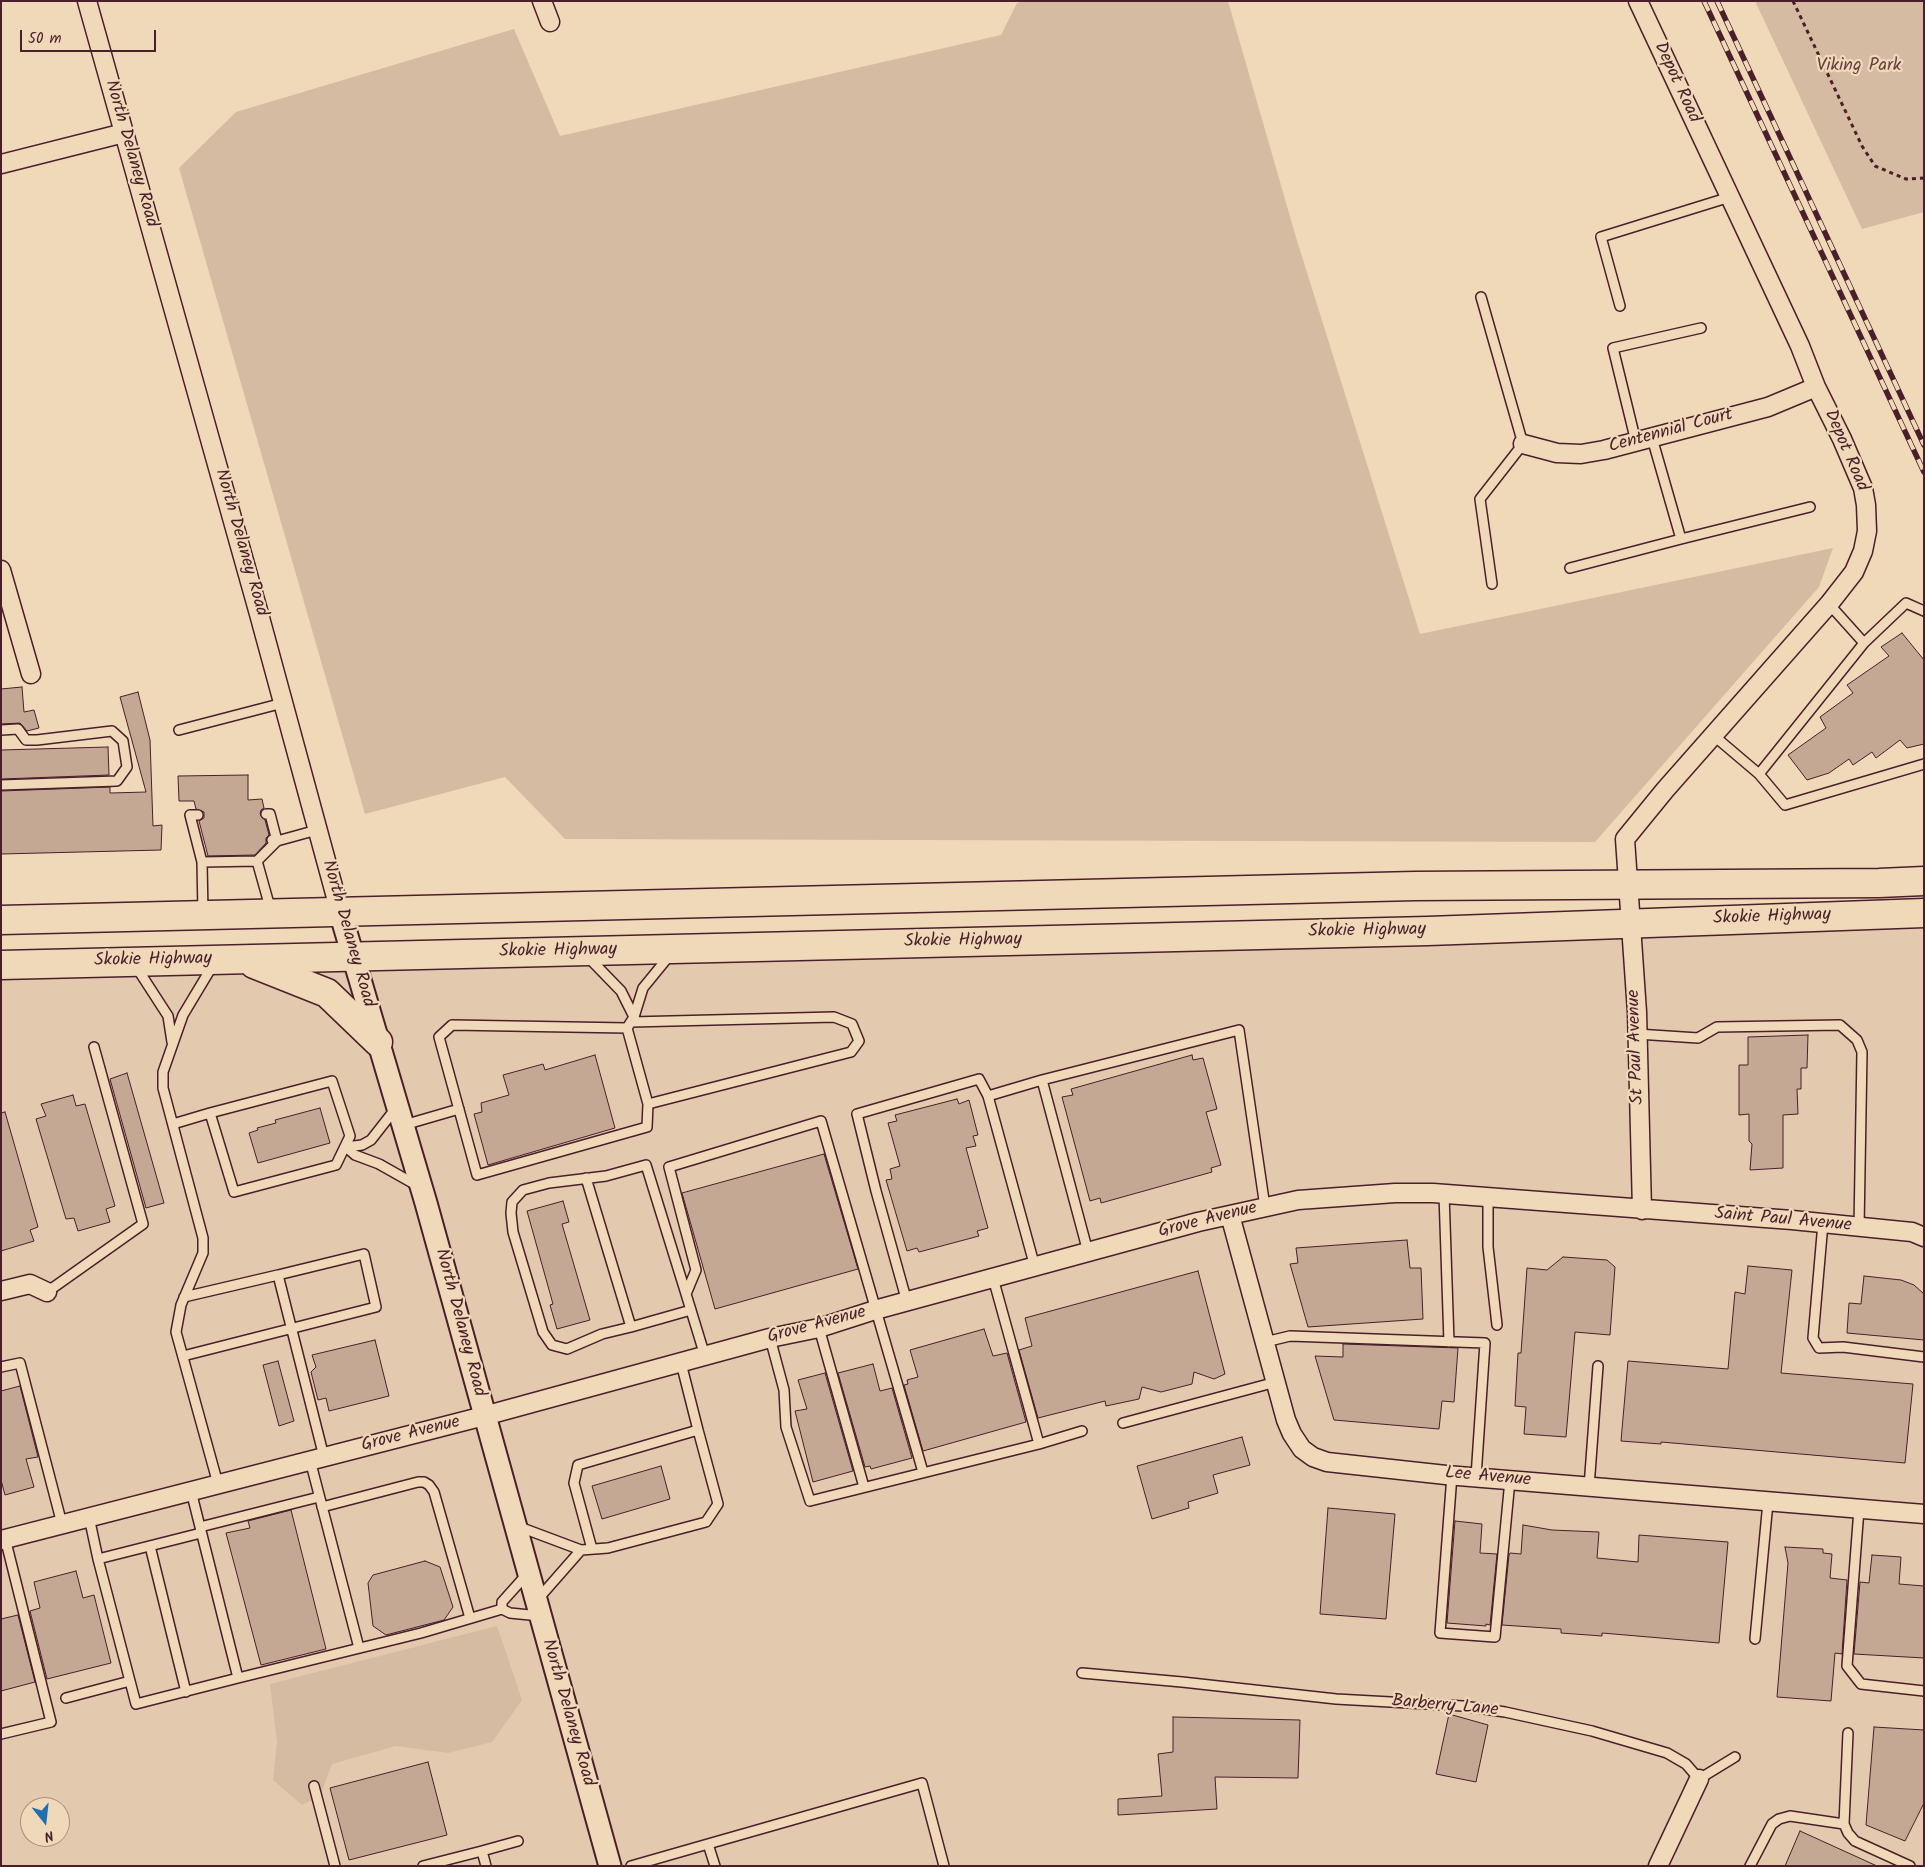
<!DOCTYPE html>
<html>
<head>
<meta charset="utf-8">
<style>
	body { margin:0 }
	#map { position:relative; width:1925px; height:1867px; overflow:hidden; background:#f0d9b9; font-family:Kalam,sans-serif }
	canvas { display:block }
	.frame { position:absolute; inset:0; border:2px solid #4a1f2b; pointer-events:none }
	.north { position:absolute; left:20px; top:1797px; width:50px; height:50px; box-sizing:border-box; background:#f0d9b9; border:1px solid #ae8f80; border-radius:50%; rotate:164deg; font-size:14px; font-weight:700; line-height:20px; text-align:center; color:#4a1f2b }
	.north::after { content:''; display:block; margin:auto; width:18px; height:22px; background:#1f6fb2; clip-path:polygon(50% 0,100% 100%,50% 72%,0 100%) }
	.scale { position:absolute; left:20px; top:30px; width:136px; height:22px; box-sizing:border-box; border:2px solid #4a1f2b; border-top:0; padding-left:6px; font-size:15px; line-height:18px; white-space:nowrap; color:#4a1f2b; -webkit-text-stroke:4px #f0d9b9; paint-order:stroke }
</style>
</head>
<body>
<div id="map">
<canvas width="1925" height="1867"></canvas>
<div class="frame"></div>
<div class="north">N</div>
<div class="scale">50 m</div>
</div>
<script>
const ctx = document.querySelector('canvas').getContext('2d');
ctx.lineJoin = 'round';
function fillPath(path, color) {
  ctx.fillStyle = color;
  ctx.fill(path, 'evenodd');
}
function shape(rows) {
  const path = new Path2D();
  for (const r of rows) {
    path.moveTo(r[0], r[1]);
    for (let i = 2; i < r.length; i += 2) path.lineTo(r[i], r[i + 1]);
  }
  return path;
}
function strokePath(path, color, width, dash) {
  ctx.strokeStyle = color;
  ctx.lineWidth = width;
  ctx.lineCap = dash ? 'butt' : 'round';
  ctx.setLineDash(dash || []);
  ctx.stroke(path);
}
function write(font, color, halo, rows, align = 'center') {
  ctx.font = font + ' Kalam,sans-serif';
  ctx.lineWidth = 4.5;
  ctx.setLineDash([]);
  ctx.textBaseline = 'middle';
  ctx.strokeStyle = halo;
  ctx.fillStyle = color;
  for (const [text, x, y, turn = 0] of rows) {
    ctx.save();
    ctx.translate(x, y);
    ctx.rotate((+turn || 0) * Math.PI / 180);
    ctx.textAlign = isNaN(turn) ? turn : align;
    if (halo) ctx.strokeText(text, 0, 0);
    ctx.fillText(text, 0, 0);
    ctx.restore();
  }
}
fillPath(shape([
	[1924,924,1924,1866,1,1866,1,965],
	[30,1807,60,1807,60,1837,30,1837]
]), '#e3caae');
fillPath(shape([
	[1025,1,1228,1,1295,234,1420,634,1833,548,1819,587,1595,842,565,839,505,777,365,814,179,168,236,112,514,29,560,136,1001,35,1017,3],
	[1755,1,1924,1,1924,212,1862,229],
	[497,1626,522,1700,492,1742,448,1753,396,1746,332,1764,320,1796,302,1805,273,1780,277,1742,270,1684]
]), '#d5bba1');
const building = shape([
	[1902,633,1924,660,1924,744,1907,748,1900,740,1876,758,1872,752,1853,765,1849,759,1829,773,1807,780,1788,755,1826,728,1820,717,1853,693,1847,685,1889,656,1881,647,1902,633],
	[22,687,24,712,34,710,39,728,27,731,20,723,1,724,1,689,22,687],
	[138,692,150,740,153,826,162,825,161,850,1,854,1,791,110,787,110,793,146,792,120,697,138,692],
	[108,747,109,775,1,779,1,750,108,747],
	[248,775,248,800,262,799,264,808,261,810,260,814,265,820,269,835,266,838,266,843,255,855,208,856,199,821,204,818,204,812,196,809,194,801,179,801,178,776,248,775],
	[1808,1035,1807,1068,1801,1068,1801,1089,1797,1089,1798,1114,1783,1115,1783,1168,1750,1170,1752,1144,1749,1141,1749,1114,1739,1115,1739,1065,1748,1065,1748,1037,1808,1035],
	[595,1055,615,1128,488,1165,474,1114,482,1112,481,1103,509,1095,503,1075,543,1064,545,1070,595,1055],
	[1192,1055,1193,1060,1203,1058,1217,1109,1206,1112,1221,1165,1211,1168,1212,1172,1101,1203,1100,1198,1090,1201,1062,1097,1073,1095,1071,1089,1192,1055],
	[127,1073,164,1203,146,1208,110,1079,127,1073],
	[73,1095,76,1106,85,1104,115,1206,106,1209,110,1222,78,1231,74,1218,66,1219,36,1119,46,1116,41,1104,73,1095],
	[957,1099,959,1104,969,1100,978,1135,973,1136,976,1146,966,1148,988,1228,977,1231,979,1236,919,1252,917,1248,907,1251,886,1180,892,1179,890,1169,900,1166,888,1123,897,1121,895,1115,957,1099],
	[320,1108,330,1143,258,1163,249,1133,258,1130,257,1128,276,1123,275,1120,320,1108],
	[5,1112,38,1227,30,1230,34,1241,1,1251,1,1113,5,1112],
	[824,1154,858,1269,715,1309,682,1193,824,1154],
	[563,1201,569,1222,562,1224,590,1320,557,1329,550,1305,553,1304,527,1211,563,1201],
	[1407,1240,1410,1268,1421,1268,1423,1319,1308,1327,1290,1264,1298,1263,1296,1248,1407,1240],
	[1563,1257,1607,1260,1615,1267,1610,1335,1575,1332,1566,1437,1524,1434,1526,1407,1515,1406,1518,1353,1521,1353,1527,1268,1547,1270,1563,1257],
	[1748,1266,1792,1270,1781,1373,1913,1384,1905,1463,1661,1442,1661,1444,1621,1441,1628,1361,1728,1369,1735,1292,1745,1294,1748,1266],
	[1198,1271,1225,1374,1214,1379,1194,1372,1192,1384,1161,1392,1142,1387,1139,1399,1106,1406,1105,1401,1038,1418,1019,1350,1032,1346,1025,1318,1198,1271],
	[1864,1276,1901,1280,1914,1285,1924,1294,1924,1340,1847,1333,1849,1303,1861,1304,1864,1276],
	[984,1329,993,1356,1007,1353,1026,1422,923,1451,904,1385,908,1384,907,1380,918,1377,910,1350,984,1329],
	[375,1340,389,1396,329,1411,326,1398,318,1400,311,1372,316,1367,312,1355,375,1340],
	[1343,1344,1458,1348,1454,1402,1442,1401,1439,1429,1334,1420,1315,1356,1343,1357,1343,1344],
	[278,1361,294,1421,279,1426,263,1365,278,1361],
	[873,1364,880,1391,892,1388,912,1458,871,1469,870,1466,865,1467,838,1373,873,1364],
	[825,1373,853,1471,813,1482,795,1411,807,1409,798,1380,825,1373],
	[20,1386,38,1457,26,1459,34,1487,5,1495,1,1480,1,1391,20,1386],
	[1242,1437,1250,1465,1213,1475,1218,1493,1188,1502,1189,1508,1152,1519,1137,1466,1242,1437],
	[661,1466,670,1499,602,1519,592,1486,661,1466],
	[1328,1508,1395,1514,1386,1619,1320,1614,1328,1508],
	[291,1510,326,1649,261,1665,226,1533,250,1528,248,1521,291,1510],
	[1455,1521,1482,1524,1480,1553,1497,1554,1490,1625,1486,1624,1486,1626,1447,1623,1455,1521],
	[1523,1525,1552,1530,1599,1532,1597,1558,1638,1562,1639,1535,1728,1542,1719,1643,1602,1633,1602,1636,1561,1633,1561,1629,1502,1625,1509,1555,1510,1553,1521,1554,1523,1525],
	[1785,1547,1823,1549,1823,1553,1832,1554,1830,1578,1847,1580,1842,1654,1835,1653,1831,1701,1777,1697,1788,1563,1785,1547],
	[1872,1555,1901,1557,1899,1584,1924,1586,1924,1658,1854,1654,1860,1582,1869,1583,1872,1555],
	[425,1561,440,1567,453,1607,444,1620,386,1635,373,1626,368,1583,373,1575,425,1561],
	[76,1571,83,1598,94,1595,111,1663,47,1679,30,1611,40,1608,34,1582,76,1571],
	[18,1615,35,1682,1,1691,1,1619,18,1615],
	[1449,1714,1488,1725,1476,1782,1436,1774,1449,1714],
	[1173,1717,1300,1720,1298,1778,1215,1777,1217,1809,1118,1815,1118,1799,1162,1796,1158,1754,1173,1752,1173,1717],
	[1874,1727,1924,1730,1924,1803,1905,1841,1866,1825,1874,1727],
	[428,1762,447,1835,349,1860,330,1788,428,1762],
	[1800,1831,1877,1866,1785,1866,1800,1831]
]);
fillPath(building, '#c4a894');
strokePath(building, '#4a1f2b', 1);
const service = shape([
	[1481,297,1523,444,1480,499,1492,584],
	[1620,306,1601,237,1730,197],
	[1636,442,1613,348,1701,328],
	[1681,539,1810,507],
	[1570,568,1681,539,1652,438],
	[1829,604,1864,643,1906,603,1924,611],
	[1,730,18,729,26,740,37,740,112,731,123,741,127,767,117,781,1,785],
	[179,730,283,703],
	[1713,735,1759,774,1785,805,1924,764],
	[1759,774,1864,643],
	[266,814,270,814,277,841],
	[198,815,190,815,202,862],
	[272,840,277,841,317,830],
	[257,861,271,911],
	[203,913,202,862,257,861,277,841],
	[587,956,621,991,634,1017],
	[135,965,168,1016,172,1042],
	[213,965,183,1015,163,1072,163,1088,203,1238,203,1253,181,1305,176,1332,218,1484],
	[631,1022,834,1017,852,1024,859,1041,851,1052,648,1104],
	[627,1028,648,1104,647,1127,477,1175,439,1037,452,1025,627,1028,634,1017,643,988,670,955],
	[1637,1034,1698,1038,1717,1027,1840,1025,1857,1040,1862,1052,1859,1228],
	[173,1124,210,1113,332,1081,350,1136,336,1165,234,1192,210,1113],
	[404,1125,459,1109],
	[346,1147,355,1155,379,1164,418,1186],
	[346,1147,362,1145,371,1140,396,1108],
	[586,1178,631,1327,691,1310],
	[1444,1194,1449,1342],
	[1488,1198,1488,1247,1497,1325],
	[1823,1223,1813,1338,1819,1348,1843,1347,1924,1357],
	[1088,1252,1042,1080,1239,1030,1265,1207],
	[1035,1267,988,1096,1042,1080],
	[993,1278,1039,1444],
	[47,1292,143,1224,94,1047],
	[184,1297,278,1275,324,1457],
	[907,1302,876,1191,857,1114,979,1079,988,1096],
	[631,1327,602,1334,567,1349,552,1345,543,1332,513,1232,511,1213,512,1202,523,1190,549,1183,606,1176,646,1165,686,1294],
	[819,1328,864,1487],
	[770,1338,784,1390,786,1427,810,1501,1039,1444,1082,1431],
	[1265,1342,1290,1336,1485,1343,1476,1477],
	[183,1356,376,1307,364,1254,278,1275],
	[705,1356,686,1294,696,1270,669,1167,821,1121,923,1472],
	[681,1363,698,1430],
	[1,1367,20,1363,62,1524],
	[1123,1423,1276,1382],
	[310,1460,359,1648],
	[1452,1475,1440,1633,1495,1637,1510,1480],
	[1589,1487,1598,1366],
	[191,1491,238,1678,136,1704,98,1559,201,1533],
	[322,1507,418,1482,424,1482,429,1485,434,1492,470,1618],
	[1859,1509,1847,1666,1861,1684,1924,1691],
	[89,1517,98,1559],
	[517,1526,581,1550,608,1548,706,1522,718,1504,698,1430,578,1465,574,1483,592,1549],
	[200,1527,319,1497],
	[150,1546,186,1692],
	[538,1599,581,1550],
	[502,1609,502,1602,528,1573],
	[1755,1639,1768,1502],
	[1082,1673,1182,1682,1336,1699,1463,1706,1505,1712,1592,1731,1667,1753,1686,1764,1699,1779,1735,1757],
	[238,1678,421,1633,502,1609,510,1613,540,1616],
	[66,1698,130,1681],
	[1848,1733,1844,1824,1848,1833,1855,1841,1910,1866],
	[1,1734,51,1722,5,1538],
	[314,1786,335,1866],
	[708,1844,922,1783,944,1866],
	[482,1851,518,1841],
	[423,1866,482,1851,486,1866],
	[631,1866,708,1844,715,1866],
	[1750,1866,1772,1824,1779,1819,1790,1816,1844,1824]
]);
const minor = shape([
	[87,1,259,614,340,912],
	[542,1,550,22],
	[1638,1,1800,346,1816,387,1842,439,1863,488,1866,505,1867,531,1863,551,1854,572,1829,604,1665,790,1625,839,1637,1012,1642,1210],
	[1,164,124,133],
	[1523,444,1557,453,1581,454,1604,450,1768,407,1816,387],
	[1,570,31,674],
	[1230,1215,1286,1420,1292,1434,1302,1449,1313,1457,1327,1462,1446,1475,1924,1514],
	[1,1291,30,1284,47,1292],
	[1,1540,484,1416,770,1338,819,1328,875,1310,1198,1222,1298,1200,1395,1193,1433,1193,1792,1220,1912,1232,1924,1237],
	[1658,1866,1699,1779]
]);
const tertiary = shape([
	[340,912,426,1203,610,1866]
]);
const trunk = shape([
	[1,920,1415,886,1879,883,1924,881],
	[254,964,327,993,378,1042],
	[1,965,1428,931,1924,913]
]);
strokePath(service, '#4a1f2b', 12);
strokePath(minor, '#4a1f2b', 21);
strokePath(tertiary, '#4a1f2b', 25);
strokePath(trunk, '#4a1f2b', 31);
strokePath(shape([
	[1793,1,1862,146,1875,166,1906,179,1924,178]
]), '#4a1f2b', 3, [4, 4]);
strokePath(service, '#f0d9b9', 9);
strokePath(minor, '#f0d9b9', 18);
strokePath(tertiary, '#f0d9b9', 21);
strokePath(trunk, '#f0d9b9', 28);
const rail = shape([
	[1704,1,1924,472],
	[1717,1,1924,445]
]);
strokePath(rail, '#4a1f2b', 5.5);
strokePath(rail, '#f0d9b9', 4, [11]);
write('18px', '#663e43', '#f0d9b9', [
	["Viking Park",1859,67]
]);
write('18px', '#4a1f2b', '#f0d9b9', [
	["Depot Road",1676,83,65],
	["North Delaney Road",130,154,74],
	["Centennial Court",1671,432,-15],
	["Depot Road",1845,451,67],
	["North Delaney Road",240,543,74],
	["Skokie Highway",1772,918,-2],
	["Skokie Highway",1367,932,-1],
	["North Delaney Road",347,934,74],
	["Skokie Highway",963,942,-1],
	["Skokie Highway",558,952,-1],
	["Skokie Highway",153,961,-1],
	["St Paul Avenue",1637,1047,-92],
	["Grove Avenue",1208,1221,-14],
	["Saint Paul Avenue",1783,1221,5],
	["North Delaney Road",459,1323,75],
	["Grove Avenue",817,1326,-15],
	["Grove Avenue",411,1435,-14],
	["Lee Avenue",1488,1478,5],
	["Barberry Lane",1445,1707,5],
	["North Delaney Road",567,1713,74]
]);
</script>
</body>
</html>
